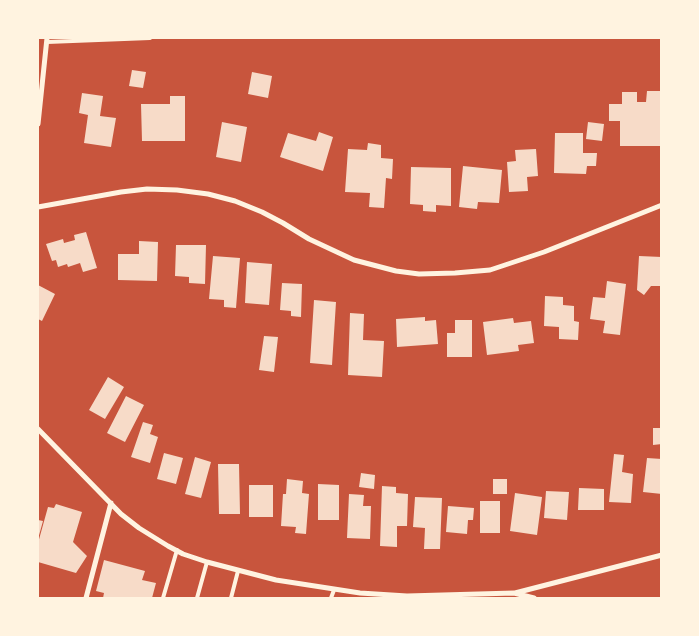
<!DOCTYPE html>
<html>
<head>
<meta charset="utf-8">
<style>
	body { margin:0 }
	#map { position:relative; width:699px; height:636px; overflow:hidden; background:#c8553d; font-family:"Golos Text",sans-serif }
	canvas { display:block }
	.frame { position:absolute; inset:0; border:39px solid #fff3e0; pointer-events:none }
</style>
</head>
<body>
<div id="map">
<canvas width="699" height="636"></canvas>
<div class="frame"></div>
</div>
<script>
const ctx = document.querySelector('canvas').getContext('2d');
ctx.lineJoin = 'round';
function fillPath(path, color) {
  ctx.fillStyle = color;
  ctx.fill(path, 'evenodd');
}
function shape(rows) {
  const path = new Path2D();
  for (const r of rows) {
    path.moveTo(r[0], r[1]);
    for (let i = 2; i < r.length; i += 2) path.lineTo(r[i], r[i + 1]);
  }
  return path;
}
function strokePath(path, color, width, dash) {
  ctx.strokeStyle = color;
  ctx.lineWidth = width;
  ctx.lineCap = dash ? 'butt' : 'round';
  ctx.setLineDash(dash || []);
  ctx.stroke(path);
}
fillPath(shape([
	[132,70,146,72,143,88,129,86],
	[252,72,272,76,268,98,248,94],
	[647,91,662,91,662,146,620,146,620,121,609,121,609,104,622,104,622,92,637,92,637,102,646,102],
	[82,93,103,96,100,116,116,118,111,147,84,143,88,115,79,113],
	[170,96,185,96,185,141,142,141,141,104,170,104],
	[222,122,247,127,241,162,216,157],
	[588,122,604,124,602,141,586,139],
	[319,132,333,137,323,171,280,157,288,133,316,141],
	[555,133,583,133,583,153,597,153,596,166,587,166,586,174,554,173],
	[368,143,381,145,381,158,393,159,392,179,386,178,384,208,369,207,370,193,345,192,348,149,367,150],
	[536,149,538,176,527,177,528,191,509,192,507,162,516,161,515,150],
	[463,166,502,170,499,203,478,202,477,209,459,207],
	[411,167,451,168,451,206,436,205,436,212,423,211,423,205,410,204],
	[86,232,97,268,83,272,80,263,68,267,67,264,58,267,56,260,52,261,46,244,63,239,64,243,75,240,74,235],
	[139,241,158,242,157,281,118,280,118,254,139,254],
	[176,245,206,245,205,284,189,283,189,277,175,276],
	[213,256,240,258,236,308,224,307,224,300,209,299],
	[639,256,662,257,662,286,651,286,644,295,637,290],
	[247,262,272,264,269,305,245,303],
	[607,281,626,284,620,335,603,333,605,321,590,319,593,297,605,298],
	[282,283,302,284,301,317,291,316,291,311,280,310],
	[38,285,55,294,42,321,38,319],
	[545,296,563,297,563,305,574,306,574,321,579,322,578,340,559,339,559,327,544,326],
	[314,300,336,302,332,365,310,363],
	[350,313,364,314,363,340,384,341,382,377,348,375],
	[425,317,425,321,436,320,438,344,397,347,396,319],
	[513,318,514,323,531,321,534,343,518,345,519,351,487,355,483,322],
	[455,320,472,320,472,357,447,357,447,333,455,333],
	[264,336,278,337,274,372,259,370],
	[108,377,124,387,105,419,89,410],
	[126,396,144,405,125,442,107,433],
	[143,422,153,425,150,434,158,437,150,463,131,457],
	[653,428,662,428,662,444,653,445],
	[164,453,183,458,176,484,157,479],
	[614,454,624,455,622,472,633,474,631,503,609,502],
	[195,457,211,462,201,498,185,494],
	[647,458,662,459,662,494,643,492],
	[218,464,239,464,240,514,219,514],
	[361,473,375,475,374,489,359,487],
	[287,479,303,481,302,493,309,494,306,534,295,533,296,527,281,526,283,494,286,494],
	[493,479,507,479,507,494,493,494],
	[318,484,339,485,339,520,318,520],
	[249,485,273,485,273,517,249,517],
	[382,486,396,487,396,493,408,494,407,526,397,526,397,547,380,546],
	[579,488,604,489,604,510,578,510],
	[546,491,569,492,567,520,544,518],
	[515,493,542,497,537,535,510,531],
	[349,494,364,495,363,506,371,506,370,539,347,538],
	[415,497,442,498,440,549,424,549,425,528,413,527],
	[480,501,500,501,500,533,480,533],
	[56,504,82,512,73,542,87,556,76,573,38,562,38,543,48,507,54,508],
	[448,506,474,508,473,520,468,520,467,534,446,532],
	[38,520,43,521,38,539],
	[104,560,145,571,142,580,156,583,152,598,103,598,104,593,96,591]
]), '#f7dbc8');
strokePath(shape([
	[47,42,150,38],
	[163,598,177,550],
	[197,598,207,562],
	[231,598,238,571],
	[331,598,334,590]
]), '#fff3e0', 4);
strokePath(shape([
	[38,124,47,38],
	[38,207,121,192,147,189,177,190,208,194,235,201,262,212,283,223,309,239,354,260,396,271,419,274,455,273,490,270,544,252,662,205],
	[38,429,121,514,139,528,168,546,183,554,207,562,276,580,360,593,407,596,514,593,534,598],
	[515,593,662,555],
	[86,598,111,503]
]), '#fff3e0', 5);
</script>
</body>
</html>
